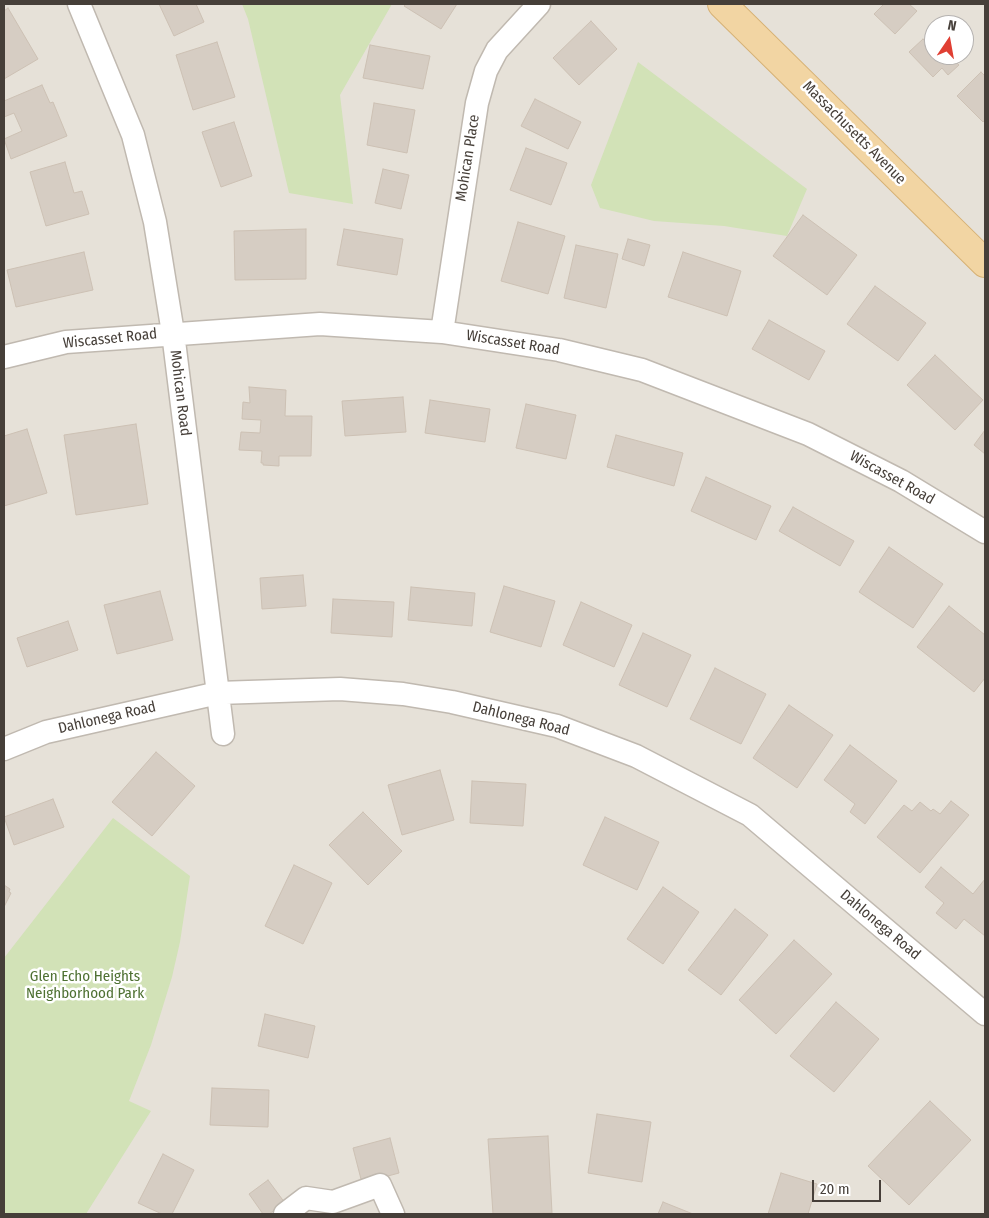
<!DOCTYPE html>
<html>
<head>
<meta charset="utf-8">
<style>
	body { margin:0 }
	#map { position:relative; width:989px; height:1218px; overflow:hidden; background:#f3efe9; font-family:"Fira Sans Condensed",sans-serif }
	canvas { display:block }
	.frame { position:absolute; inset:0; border:5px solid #463f39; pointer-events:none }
	.north { position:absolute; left:924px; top:15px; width:50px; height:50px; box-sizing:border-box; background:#fff; border:1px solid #b5b2b0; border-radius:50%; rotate:12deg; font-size:14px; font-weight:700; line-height:20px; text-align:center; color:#463f39 }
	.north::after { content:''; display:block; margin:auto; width:18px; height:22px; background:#e03f33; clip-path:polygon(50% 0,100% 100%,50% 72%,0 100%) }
	.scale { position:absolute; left:812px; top:1180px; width:69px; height:22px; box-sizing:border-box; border:2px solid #463f39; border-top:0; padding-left:6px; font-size:15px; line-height:18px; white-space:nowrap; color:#463f39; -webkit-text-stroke:4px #fff; paint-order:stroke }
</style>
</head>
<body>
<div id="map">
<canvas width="989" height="1218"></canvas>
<div class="frame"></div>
<div class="north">N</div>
<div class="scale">20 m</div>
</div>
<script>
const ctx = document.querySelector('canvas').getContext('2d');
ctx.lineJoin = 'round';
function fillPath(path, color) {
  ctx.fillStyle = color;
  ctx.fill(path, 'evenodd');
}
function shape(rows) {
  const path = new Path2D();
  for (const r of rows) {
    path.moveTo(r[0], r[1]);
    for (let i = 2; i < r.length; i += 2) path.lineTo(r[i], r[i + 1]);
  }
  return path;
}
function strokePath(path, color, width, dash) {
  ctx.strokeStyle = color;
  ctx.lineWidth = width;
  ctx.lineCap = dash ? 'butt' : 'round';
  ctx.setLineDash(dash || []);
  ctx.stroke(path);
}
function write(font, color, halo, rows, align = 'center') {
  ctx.font = font + ' "Fira Sans Condensed",sans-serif';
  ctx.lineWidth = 5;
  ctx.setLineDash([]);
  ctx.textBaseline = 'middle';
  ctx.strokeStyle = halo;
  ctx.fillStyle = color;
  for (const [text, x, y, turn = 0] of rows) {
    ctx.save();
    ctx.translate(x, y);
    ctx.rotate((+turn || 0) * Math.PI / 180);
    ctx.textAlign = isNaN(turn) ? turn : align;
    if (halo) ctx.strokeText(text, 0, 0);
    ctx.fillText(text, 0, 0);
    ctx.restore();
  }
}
fillPath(shape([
	[4,4,985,4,985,1214,4,1214],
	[934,25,964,25,964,55,934,55]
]), '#e6e1d8');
fillPath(shape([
	[242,4,392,4,340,95,353,204,289,193,248,19],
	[638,62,807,189,787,236,724,226,654,221,600,208,591,185],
	[113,818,190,876,180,942,172,977,151,1045,129,1101,151,1111,86,1214,4,1214,4,958]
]), '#d2e2b7');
const building = shape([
	[159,4,196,4,204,22,174,36,159,4],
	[406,4,457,4,441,29,404,6,406,4],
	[884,4,909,4,917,11,895,34,874,14,884,4],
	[8,8,38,59,4,79,4,11,8,8],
	[591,21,617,49,579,85,553,58,591,21],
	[923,39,930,46,934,42,934,55,949,55,959,65,948,75,942,68,933,77,909,52,923,39],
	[217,42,235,97,193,110,176,55,217,42],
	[370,45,430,56,423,89,363,78,370,45],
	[981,72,985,76,985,120,983,122,957,96,981,72],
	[42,85,50,103,53,102,67,136,11,159,4,139,22,131,14,113,4,117,4,101,42,85],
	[535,99,581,122,568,149,521,126,535,99],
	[374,103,415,110,407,153,367,145,374,103],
	[234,122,252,176,221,187,202,132,234,122],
	[526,148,567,163,551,205,510,190,526,148],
	[65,162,74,193,82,191,89,214,46,226,30,172,65,162],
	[383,169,409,175,401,209,375,203,383,169],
	[803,215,857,255,827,295,773,256,803,215],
	[518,222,565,236,548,294,501,281,518,222],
	[306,229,306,279,235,280,234,231,306,229],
	[344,229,403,239,397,275,337,265,344,229],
	[628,239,650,245,644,266,622,259,628,239],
	[576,245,618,254,606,308,564,298,576,245],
	[84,252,93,290,16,307,7,270,84,252],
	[683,252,741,271,727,316,668,297,683,252],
	[875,286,926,323,898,361,847,324,875,286],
	[769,320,825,351,809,380,752,349,769,320],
	[935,355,983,400,955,430,907,385,935,355],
	[249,387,286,390,285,416,312,416,311,456,279,456,279,466,263,465,263,463,261,463,262,451,239,450,241,432,260,433,261,420,242,419,243,402,250,403,249,387],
	[403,397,406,432,345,436,342,401,403,397],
	[430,400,490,409,485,442,425,433,430,400],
	[526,404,576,415,566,459,516,448,526,404],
	[136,424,148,504,76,515,64,435,136,424],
	[27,429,47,493,4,506,4,436,27,429],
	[985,430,985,454,974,445,985,430],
	[616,435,683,453,674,486,607,467,616,435],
	[706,477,771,506,756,540,691,511,706,477],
	[793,507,854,541,840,566,779,531,793,507],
	[889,547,943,584,913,628,859,592,889,547],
	[303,575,306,606,262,609,260,578,303,575],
	[504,586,555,601,541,647,490,632,504,586],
	[411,587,475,593,472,626,408,620,411,587],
	[160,591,173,640,117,654,104,605,160,591],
	[333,599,394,602,392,637,331,633,333,599],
	[581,602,632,625,614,667,563,645,581,602],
	[949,606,985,635,985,678,974,692,917,647,949,606],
	[68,621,78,650,27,667,17,638,68,621],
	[643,633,691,655,667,707,619,685,643,633],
	[715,668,766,694,741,744,690,719,715,668],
	[789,705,833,735,797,788,753,758,789,705],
	[850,745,897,781,865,824,850,812,855,804,824,780,850,745],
	[156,752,195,786,152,836,112,802,156,752],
	[440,770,454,820,402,835,388,785,440,770],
	[472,781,526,784,523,826,470,823,472,781],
	[53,799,64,827,14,845,4,817,53,799],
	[951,801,969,815,920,873,877,837,904,805,912,811,920,802,931,811,933,809,940,814,951,801],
	[363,812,402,851,368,885,329,845,363,812],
	[605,817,659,842,637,890,583,865,605,817],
	[294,865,332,883,303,944,265,926,294,865],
	[941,867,973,894,985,879,985,936,964,919,956,929,936,913,944,903,925,887,941,867],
	[4,885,10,889,9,892,11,893,4,907,4,885],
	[663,887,699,912,663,964,627,939,663,887],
	[735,909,768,935,721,995,688,970,735,909],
	[794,940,832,974,776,1034,739,1000,794,940],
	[836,1002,879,1039,834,1092,790,1056,836,1002],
	[265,1014,315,1026,308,1058,258,1046,265,1014],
	[212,1088,269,1090,268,1127,210,1125,212,1088],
	[930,1101,971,1140,909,1205,868,1166,930,1101],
	[597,1114,651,1122,642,1182,588,1173,597,1114],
	[548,1136,552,1213,493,1214,488,1139,548,1136],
	[390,1138,399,1173,362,1183,353,1148,390,1138],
	[163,1154,194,1170,172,1214,162,1214,138,1203,163,1154],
	[781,1173,817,1184,808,1214,768,1214,781,1173],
	[268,1180,285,1203,269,1214,263,1214,249,1194,268,1180],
	[663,1202,693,1214,658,1214,663,1202]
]);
fillPath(building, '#d6cdc3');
strokePath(building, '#cdc1b4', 1);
const minor = shape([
	[79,4,133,135,155,222,173,333,223,734],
	[442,332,477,103,486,71,497,50,539,4],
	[4,357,66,342,320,324,442,332,559,350,642,370,808,434,901,481,985,532],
	[4,749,46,732,218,693,340,689,403,694,452,702,557,726,636,756,750,815,985,1014],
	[285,1214,306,1198,333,1202,380,1185,393,1214]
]);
const major = shape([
	[722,4,985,263]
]);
strokePath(minor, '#c0b9b0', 25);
strokePath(major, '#d6b175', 30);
strokePath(minor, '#fff', 22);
strokePath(major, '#f2d5a3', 28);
write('15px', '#463f39', '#fff', [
	["Massachusetts Avenue",854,133,45],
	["Mohican Place",468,158,-81],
	["Wiscasset Road",110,339,-6],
	["Wiscasset Road",513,343,9],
	["Mohican Road",180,393,83],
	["Wiscasset Road",892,478,29],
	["Dahlonega Road",107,718,-13],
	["Dahlonega Road",521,719,14],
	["Dahlonega Road",880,925,40]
]);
write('15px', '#4f7133', '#fff', [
	["Glen Echo Heights",85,977],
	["Neighborhood Park",85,994]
]);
</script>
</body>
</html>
